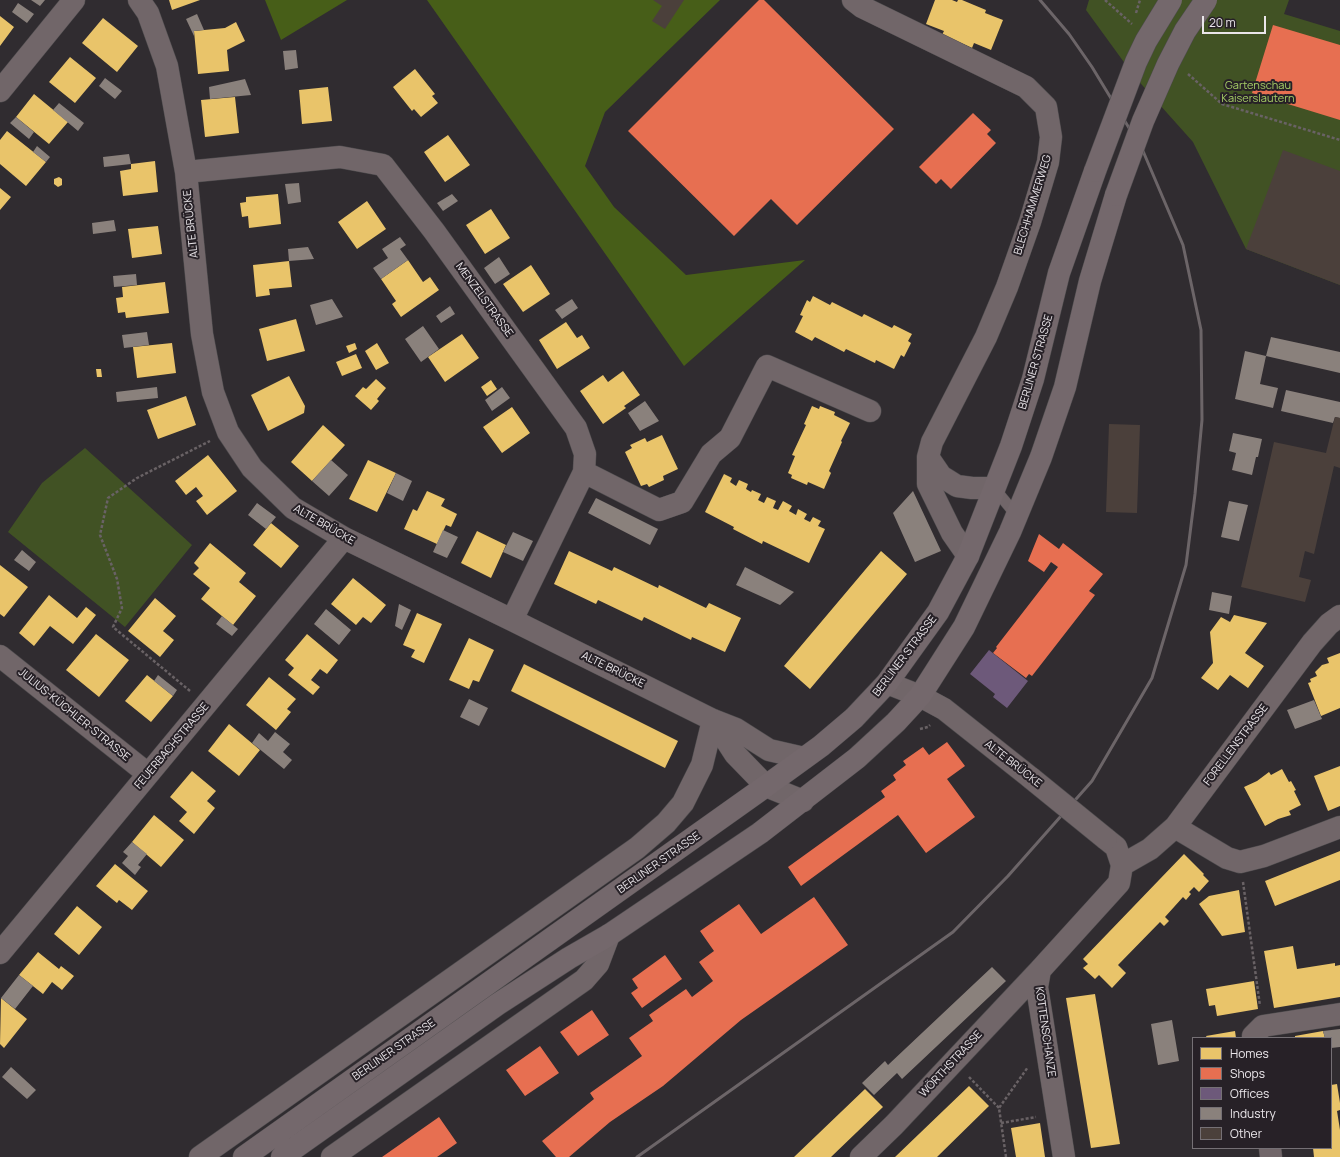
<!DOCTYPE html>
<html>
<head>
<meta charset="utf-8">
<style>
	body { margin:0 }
	#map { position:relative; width:1340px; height:1157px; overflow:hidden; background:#302c30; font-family:Manrope,sans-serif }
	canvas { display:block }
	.legend { position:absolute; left:1192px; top:1037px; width:140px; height:112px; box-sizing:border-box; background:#272127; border:1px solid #757075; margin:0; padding:5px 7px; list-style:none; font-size:12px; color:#eae6ea }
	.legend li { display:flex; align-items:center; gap:8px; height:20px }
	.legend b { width:20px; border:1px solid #757075 }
	.scale { position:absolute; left:1202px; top:16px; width:64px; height:18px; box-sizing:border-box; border:2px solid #eae6ea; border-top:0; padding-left:5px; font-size:12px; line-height:14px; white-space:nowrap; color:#eae6ea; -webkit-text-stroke:3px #272127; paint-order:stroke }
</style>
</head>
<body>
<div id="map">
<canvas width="1340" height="1157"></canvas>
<ul class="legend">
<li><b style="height:11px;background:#e9c46a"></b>Homes</li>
<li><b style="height:11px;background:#e76f51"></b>Shops</li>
<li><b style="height:11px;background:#6d597a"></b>Offices</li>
<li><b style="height:11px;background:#8a817c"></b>Industry</li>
<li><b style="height:11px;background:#4b403b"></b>Other</li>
</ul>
<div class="scale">20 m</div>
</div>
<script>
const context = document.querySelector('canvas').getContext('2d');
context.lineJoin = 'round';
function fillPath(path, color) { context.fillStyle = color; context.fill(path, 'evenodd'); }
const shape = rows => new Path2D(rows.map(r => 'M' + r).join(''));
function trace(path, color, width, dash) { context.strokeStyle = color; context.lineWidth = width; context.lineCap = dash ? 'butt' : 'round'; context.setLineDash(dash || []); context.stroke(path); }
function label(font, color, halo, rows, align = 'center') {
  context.font = font + ' Manrope,sans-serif'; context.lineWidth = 4; context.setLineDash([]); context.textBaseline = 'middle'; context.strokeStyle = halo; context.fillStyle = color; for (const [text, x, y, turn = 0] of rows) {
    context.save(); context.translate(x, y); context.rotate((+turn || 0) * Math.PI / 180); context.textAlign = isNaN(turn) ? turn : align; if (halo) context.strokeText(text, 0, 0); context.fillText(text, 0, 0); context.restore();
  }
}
fillPath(shape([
	[1089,0,1289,0,1284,14,1340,31,1340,285,1246,249,1193,142,1134,76,1086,10],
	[85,448,192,545,125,627,8,532,42,483]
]), '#415224');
fillPath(shape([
	[265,0,347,0,281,40],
	[427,0,720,0,605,112,585,166,614,207,686,275,805,260,684,366]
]), '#475e18');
fillPath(shape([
	[169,0,200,0,172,10],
	[935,0,952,0,957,2,958,0,962,0,986,10,985,13,1003,20,991,50,974,43,972,48,942,35,944,31,926,24],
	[0,16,14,27,0,46],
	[103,18,138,46,117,72,82,43],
	[236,22,245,41,227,50,229,71,198,74,194,31,225,28],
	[70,57,96,78,75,103,49,82],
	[415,69,435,94,432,96,438,103,421,117,414,109,412,111,393,87],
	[328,87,332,121,302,124,299,90],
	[34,94,68,122,49,144,16,117],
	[235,97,239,133,205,137,201,100],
	[7,131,46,162,26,186,0,164,0,140],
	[448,135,470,165,445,182,424,152],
	[155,161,158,192,123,196,120,171,131,169,131,164],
	[59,177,62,179,62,185,58,187,54,184,54,179],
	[0,188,11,197,0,210],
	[278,194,281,224,249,228,248,216,242,217,240,203,246,202,246,197],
	[367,201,386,229,357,249,338,222],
	[491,209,510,238,485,254,466,225],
	[158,226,162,254,132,258,128,229],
	[408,260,423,282,430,277,439,290,401,317,392,304,396,301,381,279],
	[289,261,292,287,269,289,270,295,256,297,253,265],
	[531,265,550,294,523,312,503,284],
	[165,282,169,313,126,318,125,312,118,313,116,298,123,297,122,287],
	[813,296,830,305,832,302,862,317,864,314,892,328,894,325,912,334,908,341,911,343,904,357,901,355,894,369,876,360,875,363,846,349,844,352,815,337,812,341,795,332,803,316,800,315,807,300,810,302],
	[296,319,305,351,267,361,259,329],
	[566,322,577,338,582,335,590,348,557,369,539,340],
	[462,334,479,358,445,382,428,357],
	[172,343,176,373,137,378,133,347],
	[355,343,357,349,349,353,346,346],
	[377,343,389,363,376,370,365,351],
	[356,354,362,368,342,376,336,362],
	[96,369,101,369,102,377,97,377],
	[623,371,640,395,624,406,626,408,603,424,580,391,603,375,608,382],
	[289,376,305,406,304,413,268,431,251,395],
	[376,379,386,388,377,399,379,401,371,410,355,396,363,387,366,389],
	[491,380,497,389,487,396,481,387],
	[186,396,196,425,158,439,147,410],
	[812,406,819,409,820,406,835,412,834,415,850,423,841,441,842,442,829,471,831,473,824,489,808,482,807,485,791,478,792,475,788,473,795,456,792,455,806,425,804,424],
	[512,407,530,433,502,453,483,427],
	[323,425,345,445,312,481,291,462],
	[662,435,678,469,663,476,664,480,649,487,647,484,641,486,625,452,632,448,630,445,645,438,647,442],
	[208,455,237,491,207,515,196,501,203,496,196,487,186,495,175,481],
	[368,460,396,473,377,512,349,499],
	[724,474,732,478,730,482,736,486,739,480,748,484,746,489,751,492,752,490,761,494,758,500,764,503,767,497,776,501,773,508,778,510,783,501,792,506,789,511,796,515,798,509,807,514,804,519,810,522,813,517,821,521,818,526,825,529,809,563,763,541,762,544,733,529,734,527,705,512],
	[427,491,445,499,441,506,457,514,451,527,446,525,437,544,404,529,413,509,417,511],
	[271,523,299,546,281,568,253,545],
	[477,531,506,545,491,578,461,563],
	[210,543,246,573,239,582,256,596,233,625,201,599,210,588,193,574,199,568,194,563],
	[569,551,612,571,614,567,658,588,659,585,706,608,709,603,741,618,725,652,692,637,691,640,644,617,642,621,598,600,596,604,554,584],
	[881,551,907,574,810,689,784,666],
	[0,565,28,587,4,617,0,614],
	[353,578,386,605,371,623,363,617,356,625,331,604],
	[49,595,77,618,86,607,96,615,73,644,50,626,34,646,19,633],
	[155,598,176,616,163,631,174,640,160,657,128,631],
	[417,613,442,624,424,663,411,657,415,650,403,645],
	[1234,615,1267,623,1245,653,1264,666,1248,688,1230,675,1218,690,1201,678,1213,663,1210,632,1221,617,1230,622],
	[96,634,129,660,99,697,66,670],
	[307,634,338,660,327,674,320,669,311,680,320,687,313,695,288,675,294,668,285,660],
	[469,638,494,650,479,682,473,680,469,689,449,680],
	[1340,653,1340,708,1321,716,1308,683,1311,682,1310,679,1317,676,1315,672,1322,665,1329,663,1327,658],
	[524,664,678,741,665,768,511,691],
	[147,675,173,696,151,722,125,701],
	[269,677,296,699,287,709,291,712,276,730,246,705],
	[229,724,260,750,239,776,208,751],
	[1340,766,1340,806,1328,811,1314,776],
	[1282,769,1289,782,1291,781,1296,790,1294,791,1301,805,1289,811,1291,815,1278,819,1265,826,1244,787,1257,781,1269,772,1271,775],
	[192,771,216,791,207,801,215,808,194,834,179,821,187,812,170,797],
	[154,815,184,840,161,867,132,842],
	[1340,851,1340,880,1275,906,1265,881],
	[1184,854,1204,874,1203,875,1209,881,1199,892,1194,887,1189,892,1191,894,1186,900,1183,897,1165,917,1169,921,1164,926,1160,922,1118,965,1126,973,1112,988,1099,975,1095,979,1083,968,1088,964,1083,959],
	[115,864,148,891,132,910,119,900,117,903,96,886],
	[1239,890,1245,932,1222,936,1199,904,1209,896],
	[77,906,102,927,79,955,54,934],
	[1293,946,1297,969,1335,963,1335,966,1340,965,1340,997,1274,1008,1264,951],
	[38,952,59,969,61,966,74,976,62,990,52,982,43,994,19,975],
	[1254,981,1258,1009,1217,1016,1215,1005,1209,1006,1206,989],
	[1095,994,1120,1144,1091,1148,1066,998],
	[1,998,27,1019,4,1048,0,1044],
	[1235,1031,1236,1038,1207,1038,1206,1036],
	[1323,1031,1325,1038,1295,1038,1295,1036],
	[1337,1084,1340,1103,1340,1110,1337,1111,1340,1130,1340,1157,1314,1157,1313,1148,1331,1148,1331,1085],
	[969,1086,989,1106,937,1157,895,1157],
	[865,1089,883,1107,831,1157,794,1157],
	[1040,1123,1045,1157,1016,1157,1011,1128]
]), '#e9c46a');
fillPath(shape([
	[759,0,764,0,894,129,797,225,771,199,734,236,628,131],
	[1273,25,1340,45,1340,120,1252,93],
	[973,113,991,130,987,134,996,143,951,189,941,179,936,184,919,167],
	[1039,534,1059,549,1063,543,1103,574,1089,591,1095,595,1032,676,1029,674,1026,678,993,653,997,648,996,647,1058,567,1051,562,1044,572,1028,561],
	[947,742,965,766,947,779,975,817,926,853,898,815,801,886,788,867,885,797,881,791,896,780,893,775,906,765,903,761,923,747,929,755],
	[814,897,848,945,741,1020,663,1086,610,1122,569,1157,556,1157,542,1141,594,1099,590,1093,642,1056,629,1038,653,1021,649,1015,686,989,692,997,713,981,699,962,714,951,700,931,739,904,761,934],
	[665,955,682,979,642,1008,631,993,638,988,632,979],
	[592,1010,609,1035,578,1056,560,1032],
	[540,1046,559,1073,525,1096,506,1070],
	[439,1117,457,1143,437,1157,382,1157]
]), '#e76f51');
fillPath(shape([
	[989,650,1028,681,1007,708,993,697,995,694,970,674]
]), '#6d597a');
fillPath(shape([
	[31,0,45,0,40,6],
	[18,3,34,14,27,23,12,12],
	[197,14,204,30,194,31,194,36,186,19],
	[296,50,298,68,285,70,283,51],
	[105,78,122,91,115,99,99,86],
	[245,79,251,95,210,99,209,87],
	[59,103,84,123,78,131,53,110],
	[16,117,34,132,29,139,10,123],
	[37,146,50,157,46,162,33,152],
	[129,154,131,164,104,167,103,157],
	[299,183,301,202,288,204,285,184],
	[452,194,458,201,443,211,437,203],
	[114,220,116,231,93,234,92,223],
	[400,237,406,245,400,249,408,260,381,279,373,268,388,258,382,249],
	[308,247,314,259,289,261,288,249],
	[499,257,510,274,495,284,484,268],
	[136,274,137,285,114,287,113,276],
	[332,299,343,317,316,325,310,305],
	[572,299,578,308,562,319,555,310],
	[450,306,455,314,441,323,436,316],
	[423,326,439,349,421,362,405,339],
	[147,332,149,345,124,348,122,335],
	[1271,337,1340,352,1340,373,1266,356],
	[1245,351,1266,356,1260,384,1278,388,1273,408,1235,399],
	[157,387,158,398,117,402,116,392],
	[502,387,510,398,492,411,485,400],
	[1286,390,1340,402,1340,418,1335,417,1333,423,1281,411],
	[645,401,659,421,640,431,628,413],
	[1233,433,1262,439,1258,457,1256,457,1252,475,1232,470,1236,453,1229,451],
	[331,460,348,475,329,496,312,481],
	[396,473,412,481,403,501,387,493],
	[913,491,941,551,915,562,893,513],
	[596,498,658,529,650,545,588,513],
	[1229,501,1248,505,1239,541,1221,537],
	[257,503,276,517,266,529,248,515],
	[443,530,458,537,447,558,433,552],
	[513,532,533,541,523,561,503,552],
	[22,550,36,562,29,571,14,560],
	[745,567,794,592,780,605,736,585],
	[1212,592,1232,596,1229,614,1209,610],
	[399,604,411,610,402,630,395,626],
	[326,609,351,630,339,645,314,624],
	[222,616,238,629,232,636,216,624],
	[158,675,177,690,173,696,154,681],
	[469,699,488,708,479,726,460,717],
	[1314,700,1322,719,1295,729,1287,710],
	[275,732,290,744,283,752,292,760,284,769,252,743,259,733,268,741],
	[132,842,147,854,138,865,141,867,135,875,122,863,128,856,123,852],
	[992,967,1006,981,902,1079,897,1073,874,1095,862,1083,885,1061,888,1065],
	[19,975,33,986,15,1009,1,998],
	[1172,1020,1179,1061,1158,1065,1151,1024],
	[1340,1029,1340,1047,1331,1048,1331,1038,1325,1038,1323,1031],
	[11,1067,36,1090,27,1099,2,1077]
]), '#8a817c');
fillPath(shape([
	[653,0,684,0,665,29,652,21,662,6],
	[1283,150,1340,171,1340,285,1246,249],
	[1335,417,1340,418,1340,468,1334,466,1314,554,1305,551,1299,577,1311,580,1305,602,1241,587,1274,442,1326,453],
	[1109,424,1140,425,1137,513,1106,512]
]), '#4b403b');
const lane = shape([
	[994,488,1017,516]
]);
const street = shape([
	[139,0,148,13,167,66,186,172,202,334,213,392,228,432,252,468,293,508,344,538,512,620,713,720,736,729,769,750,804,758],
	[853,0,862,7,1026,87,1046,107,1051,137,1048,162,1030,222,1007,287,986,337,932,442,928,457,928,484,952,533,968,556],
	[0,91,74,0],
	[186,172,340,157,383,165,434,231,576,428,585,454,584,472,512,620],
	[928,457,941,476,957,486,972,488,994,488],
	[584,472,659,510,682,502,711,454,730,438,767,366,870,411],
	[0,656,148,774],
	[887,683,920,696,944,709,1031,778],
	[713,720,735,754,766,786,803,801],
	[1175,827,1227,858,1240,862,1264,856,1340,827],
	[1106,839,1116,847,1122,865],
	[1122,865,1150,849,1175,827,1312,643,1329,624,1340,616],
	[0,953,344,538],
	[1253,1038,1253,1036,1263,1026,1340,1014],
	[1270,1148,1271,1157],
	[200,1157,637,848,666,823,683,803,702,765,713,720],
	[332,1157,584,980,598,964,609,935],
	[861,1157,894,1125,1040,970],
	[1064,1157,1037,987,1040,970,1119,883,1122,865]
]);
const secondary = shape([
	[244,1157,766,786,821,746,854,718,887,683,938,612,968,556,1011,446,1033,379,1059,273,1095,171],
	[282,1157,498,1004,569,958,609,935,760,833,857,758,896,722,920,696,964,627,1010,532,1041,457,1065,387,1090,281,1116,195]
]);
trace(lane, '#4d4b4d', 12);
trace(street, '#4d4b4d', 23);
trace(secondary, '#4d4b4d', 23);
trace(shape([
	[1105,0,1132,24],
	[1136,13,1140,0],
	[1188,74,1222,104,1340,140],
	[190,691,113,627,122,608,117,579,100,535,108,498,137,478,210,441],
	[920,729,928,727,930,725],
	[1243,882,1260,1006],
	[969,1077,999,1108],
	[1001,1123,1036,1117],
	[1006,1157,999,1108,1028,1067]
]), '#696265', 2.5, [3, 2]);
trace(lane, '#716669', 11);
trace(street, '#716669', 22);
trace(secondary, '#74686c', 22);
trace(shape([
	[637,1157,953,932,1008,876,1092,781,1152,678,1186,565,1195,494,1202,420,1201,330,1183,245,1143,151,1092,67,1069,34,1040,0]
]), '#6c6568', 3);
const streetBridge = shape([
	[1031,778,1106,839]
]);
const secondaryBridge = shape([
	[1095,171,1136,62,1146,41,1171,0],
	[1116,195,1143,121,1168,64,1185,31,1206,0]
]);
trace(streetBridge, '#4d4b4d', 23, []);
trace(secondaryBridge, '#4d4b4d', 23, []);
trace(streetBridge, '#716669', 22);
trace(secondaryBridge, '#74686c', 22);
label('11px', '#a6ce66', '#272127', [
	["Gartenschau",1258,86],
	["Kaiserslautern",1258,99]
]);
label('11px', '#eae6ea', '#272127', [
	["BLECHHAMMERWEG",1033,205,-73],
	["ALTE BRÜCKE",191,224,-96],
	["MENZELSTRASSE",484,300,54],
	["BERLINER STRASSE",1036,362,-74],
	["ALTE BRÜCKE",324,525,30],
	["BERLINER STRASSE",905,656,-53],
	["ALTE BRÜCKE",613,670,26],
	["JULIUS-KÜCHLER-STRASSE",74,715,39],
	["FORELLENSTRASSE",1236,745,-53],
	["FEUERBACHSTRASSE",172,746,-50],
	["ALTE BRÜCKE",1013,764,38],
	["BERLINER STRASSE",659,863,-35],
	["KOTTENSCHANZE",1045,1032,82],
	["BERLINER STRASSE",394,1050,-35],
	["WÖRTHSTRASSE",951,1064,-47]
]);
</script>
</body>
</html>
